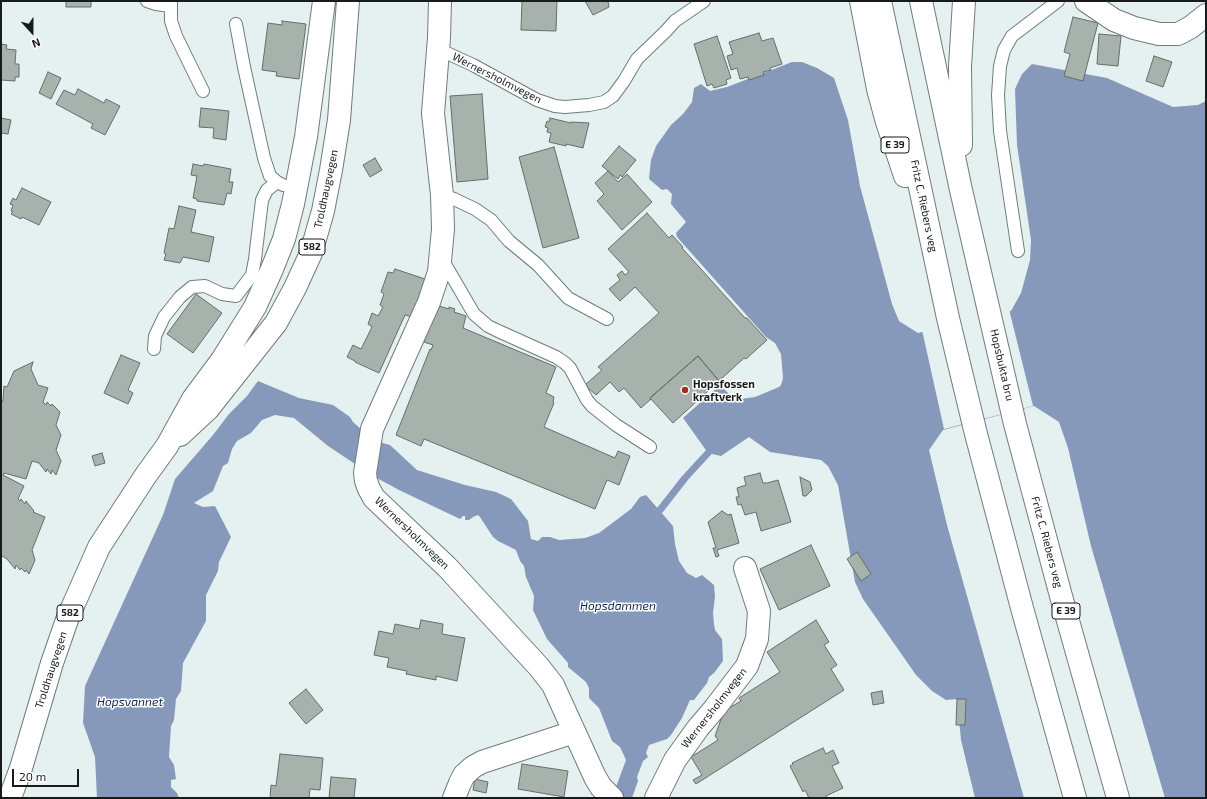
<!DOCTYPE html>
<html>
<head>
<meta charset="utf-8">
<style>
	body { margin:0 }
	#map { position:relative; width:1207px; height:799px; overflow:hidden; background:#e5f1f1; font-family:"Exo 2",sans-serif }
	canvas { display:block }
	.frame { position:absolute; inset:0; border:2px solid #171b1b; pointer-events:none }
	.north { position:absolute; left:12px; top:12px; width:40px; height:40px; -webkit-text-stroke:3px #fff; paint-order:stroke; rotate:159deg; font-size:11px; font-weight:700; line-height:16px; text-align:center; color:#171b1b }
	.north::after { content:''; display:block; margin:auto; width:14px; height:18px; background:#171b1b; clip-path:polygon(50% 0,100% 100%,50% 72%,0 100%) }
	.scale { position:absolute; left:12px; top:769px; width:67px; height:18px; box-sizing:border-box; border:2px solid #171b1b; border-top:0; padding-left:5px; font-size:12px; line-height:14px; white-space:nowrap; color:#171b1b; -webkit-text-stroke:3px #fff; paint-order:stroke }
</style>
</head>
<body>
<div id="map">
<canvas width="1207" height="799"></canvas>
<div class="frame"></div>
<div class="north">N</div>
<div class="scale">20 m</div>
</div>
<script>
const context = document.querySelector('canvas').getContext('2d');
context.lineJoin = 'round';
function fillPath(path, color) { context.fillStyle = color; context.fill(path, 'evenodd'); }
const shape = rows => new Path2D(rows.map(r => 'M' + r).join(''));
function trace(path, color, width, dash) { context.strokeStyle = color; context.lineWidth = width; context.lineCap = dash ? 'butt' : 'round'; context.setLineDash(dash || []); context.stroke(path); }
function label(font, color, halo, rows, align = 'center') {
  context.font = font + ' "Exo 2",sans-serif'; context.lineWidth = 3; context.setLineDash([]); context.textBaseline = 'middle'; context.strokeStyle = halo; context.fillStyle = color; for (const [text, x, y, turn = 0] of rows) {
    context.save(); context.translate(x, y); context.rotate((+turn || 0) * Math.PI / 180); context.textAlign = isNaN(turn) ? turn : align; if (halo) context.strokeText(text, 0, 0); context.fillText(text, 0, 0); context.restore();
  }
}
fillPath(shape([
	[792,62,802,62,817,68,834,78,848,120,860,186,892,304,899,321,918,333,1011,311,1021,293,1030,260,1031,240,1017,145,1015,89,1022,74,1032,64,1107,78,1173,107,1198,105,1206,101,1206,798,1165,798,1091,546,1068,448,1059,422,1034,406,943,430,929,450,947,525,1024,798,975,798,961,740,957,699,946,700,932,691,916,675,863,599,855,582,838,485,828,466,821,460,770,452,749,437,721,456,708,453,683,418,720,385,731,396,740,399,755,397,779,387,781,385,783,378,781,354,775,343,766,337,677,237,676,233,686,222,671,204,672,194,667,189,662,190,649,179,651,160,656,146,671,125,683,114,692,102,694,88,701,84,710,91,727,87],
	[258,381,299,398,333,405,350,417,353,422,362,430,379,442,390,445,417,470,465,485,496,492,511,499,528,521,531,539,538,541,542,537,550,537,559,540,585,538,599,533,631,509,640,497,646,495,673,526,675,544,679,561,687,573,696,578,702,575,714,585,715,597,713,613,714,624,715,630,722,639,723,661,714,673,709,677,707,683,694,700,690,700,682,718,671,735,667,739,649,745,646,753,648,757,643,761,637,777,638,781,632,798,610,798,616,787,626,760,620,747,612,741,599,708,589,698,589,688,586,682,568,667,568,663,547,639,533,610,534,596,526,577,524,566,520,561,516,550,498,541,493,537,480,517,478,515,473,517,469,520,465,520,465,516,463,516,460,519,399,490,373,476,328,446,294,418,275,415,262,420,251,433,237,441,232,449,228,463,223,466,213,491,194,503,203,507,215,506,231,537,219,562,218,571,206,595,206,621,183,663,181,691,176,699,174,720,171,726,169,757,174,765,176,779,171,780,171,787,177,793,179,798,97,798,95,757,83,723,85,686,163,515,175,479,213,435,229,414,247,396]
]), '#8799ba');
fillPath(shape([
	[1009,309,1033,406,944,429,922,330]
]), '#e5f1f1');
trace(shape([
	[660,510,685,478,708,453]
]), '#8799ba', 7);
const building = shape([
	[66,1,91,1,91,7,66,7,66,1],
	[522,1,557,1,556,31,521,30,522,1],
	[585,1,608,1,609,7,593,15,585,1],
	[1073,17,1098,23,1083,81,1064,76,1070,54,1064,52,1073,17],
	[282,21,306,24,299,79,276,76,277,72,262,70,268,23,282,25,282,21],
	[759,33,762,41,773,38,782,64,770,68,771,70,763,72,764,75,749,80,748,77,740,79,737,68,731,70,727,56,733,54,729,42,759,33],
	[1099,34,1121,36,1118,66,1097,64,1099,34],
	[717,36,731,78,726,80,727,84,714,88,712,84,707,86,694,44,717,36],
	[1,44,7,45,6,49,16,50,15,64,19,64,19,77,15,77,15,81,1,80,1,44],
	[1154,56,1172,62,1163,87,1146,81,1154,56],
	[48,72,61,78,51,99,39,93,48,72],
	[78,89,104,103,106,99,120,106,105,135,91,128,93,124,56,104,64,90,75,95,78,89],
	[482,94,488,179,457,182,450,96,482,94],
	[201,108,229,111,226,140,213,138,214,128,199,127,201,108],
	[1,118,11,120,8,134,1,133,1,118],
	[550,118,571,123,571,122,589,123,583,148,566,144,566,146,549,142,551,133,547,132,548,128,545,127,547,121,549,122,550,118],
	[619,146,636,160,622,177,620,175,618,179,602,166,619,146],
	[554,147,579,238,543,248,519,157,554,147],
	[375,158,382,170,370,177,363,165,375,158],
	[193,164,203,166,204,164,231,169,229,182,233,182,231,194,227,193,224,205,197,201,197,199,193,198,197,176,191,175,193,164],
	[608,171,618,182,627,174,652,202,622,230,597,201,604,194,595,183,608,171],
	[22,188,51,202,39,225,22,217,21,219,11,214,13,212,11,211,13,205,10,204,13,198,16,200,22,188],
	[179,206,196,210,191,232,214,237,209,262,183,257,180,263,164,260,166,254,164,253,169,228,174,229,179,206],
	[647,213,669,238,672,235,683,247,682,248,745,318,747,318,767,340,746,359,744,358,719,381,698,356,650,398,651,399,641,408,624,388,619,392,610,382,596,395,585,385,602,370,598,367,659,313,635,287,620,301,609,289,620,280,617,275,622,271,625,275,629,272,608,249,647,213],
	[395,269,425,279,412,317,405,315,379,373,355,362,355,361,347,357,353,345,361,349,372,327,368,324,372,313,378,316,383,307,380,305,384,294,381,292,388,272,393,273,395,269],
	[196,294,222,313,193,353,167,334,196,294],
	[436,305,449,309,449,307,455,309,454,312,466,316,463,328,556,367,546,393,554,397,553,402,554,403,544,427,615,458,618,451,630,456,619,485,607,480,595,509,424,439,421,446,396,435,430,349,431,350,433,345,424,342,436,305],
	[121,355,140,363,128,390,133,393,128,404,104,393,121,355],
	[698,356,719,381,673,423,650,398,698,356],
	[33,362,31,369,38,385,48,388,43,402,46,405,47,402,51,406,52,404,60,412,56,425,61,435,56,450,61,461,56,475,52,470,51,474,47,469,46,472,39,463,32,461,26,479,4,473,3,475,24,486,18,499,20,501,21,499,25,504,26,501,34,511,33,512,45,517,32,550,35,560,29,574,26,570,25,572,21,568,20,570,16,565,15,569,7,559,2,556,1,558,1,404,3,400,4,386,7,387,14,371,33,362],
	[102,453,105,463,95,466,92,456,102,453],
	[760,473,763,483,767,483,778,480,791,522,761,531,756,512,745,515,741,504,738,505,736,497,739,497,737,488,746,485,744,477,760,473],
	[800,477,810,482,812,490,806,496,803,496,800,477],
	[722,511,728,515,731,514,739,543,717,550,719,556,716,557,713,548,716,548,708,522,722,511],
	[811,545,830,586,779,610,760,569,811,545],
	[857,552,871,574,861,581,847,559,857,552],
	[421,620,443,624,442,634,465,638,457,681,436,676,436,680,406,674,407,671,387,667,389,658,374,655,379,631,393,634,395,624,419,629,421,620],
	[816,620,829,642,824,645,837,665,831,669,844,690,696,784,693,780,702,775,691,757,718,740,715,736,724,711,741,701,739,698,780,672,767,652,816,620],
	[306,689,323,710,306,724,289,703,306,689],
	[882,691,884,703,873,705,871,693,882,691],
	[957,699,966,699,965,725,956,725,957,699],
	[823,748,826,754,833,750,839,763,832,766,843,788,826,796,827,798,809,798,805,790,803,792,790,766,793,764,792,763,823,748],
	[280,754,323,758,320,790,310,789,309,798,270,798,271,785,276,786,280,754],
	[522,764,568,771,564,797,518,789,522,764],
	[331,777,356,779,354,798,329,798,331,777],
	[475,779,488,782,486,793,473,790,475,779]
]);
fillPath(building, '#a8b2ad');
trace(building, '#646d69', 1);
const lane = shape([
	[147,1,156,4,170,6],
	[171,1,171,21,176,36,203,91],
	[236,24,244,67,264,158,270,176,277,182,283,185],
	[438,49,473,65,537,100,555,106,565,107,589,105,604,102,613,96,624,81,637,59,666,31,675,21,704,1],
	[442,195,454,199,475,209,491,220,509,241,538,265,568,298,607,319],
	[1018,251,1000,131,998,95,1000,66,1004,50,1012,36,1058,1],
	[442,259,474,314,488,326,496,330,556,357,565,363,570,368,587,400,592,406,616,425,650,447],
	[154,349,155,336,164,317,180,297,192,287,205,286,222,294,236,296,252,275,255,259,262,200,267,190,277,182]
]);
const street = shape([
	[440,1,439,38,433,113,442,195,443,229,439,272,429,302,372,429,365,473,366,481,369,489,374,498,447,567,539,667,553,685,595,777,601,787,612,798],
	[1086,1,1114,20,1134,28,1159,34,1178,34,1191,27,1206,15],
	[454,798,460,783,464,775,473,767,482,762,574,732],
	[656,798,675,760,698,728,715,708,747,666,757,639,759,611,745,568]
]);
const primary = shape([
	[180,435,208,409,276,323,295,288,311,253,323,211,331,170,339,120,348,1],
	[10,798,21,768,52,663,68,617,99,547,146,475,167,446,193,399,222,360,255,307,272,269,284,239,293,204,306,137,324,1]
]);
const highway = shape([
	[861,1,878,89,887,122,905,176],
	[880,1,948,318,976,434,1022,608,1075,798],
	[921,1,961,190,1015,424,1061,596,1118,798],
	[961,145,960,67,964,1]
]);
trace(lane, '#717b7b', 14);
trace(street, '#717b7b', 24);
trace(primary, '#717b7b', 24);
trace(highway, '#717b7b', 24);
trace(lane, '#fff', 12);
trace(street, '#fff', 22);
trace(primary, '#fff', 22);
trace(highway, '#fff', 22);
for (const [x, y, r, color] of [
	[685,390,4,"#9b3412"]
]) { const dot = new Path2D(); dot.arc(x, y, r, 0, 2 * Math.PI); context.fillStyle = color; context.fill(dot); trace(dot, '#fff', 1.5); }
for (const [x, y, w] of [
	[895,145,28],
	[312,247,26],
	[1066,611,28],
	[70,613,26]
]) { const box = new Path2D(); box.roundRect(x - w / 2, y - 8, w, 16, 3); context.fillStyle = '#fff'; context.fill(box); trace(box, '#171b1b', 1); }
label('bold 10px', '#171b1b', null, [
	["E 39",895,145],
	["582",312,247],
	["E 39",1066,611],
	["582",70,613]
]);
label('11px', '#171b1b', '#fff', [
	["Wernersholmvegen",497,78,27],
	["Troldhaugvegen",326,189,-78],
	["Fritz C. Riebers veg",924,206,78],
	["Hopsbukta bru",1002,365,77],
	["Wernersholmvegen",412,533,44],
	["Fritz C. Riebers veg",1047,542,75],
	["Troldhaugvegen",51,670,-72],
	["Wernersholmvegen",714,708,-52]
]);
label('bold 11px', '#171b1b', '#fff', [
	["Hopsfossen",693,384],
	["kraftverk",693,397]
], 'left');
label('italic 12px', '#122651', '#fff', [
	["Hopsdammen",618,606],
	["Hopsvannet",130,702]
]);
</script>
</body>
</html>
